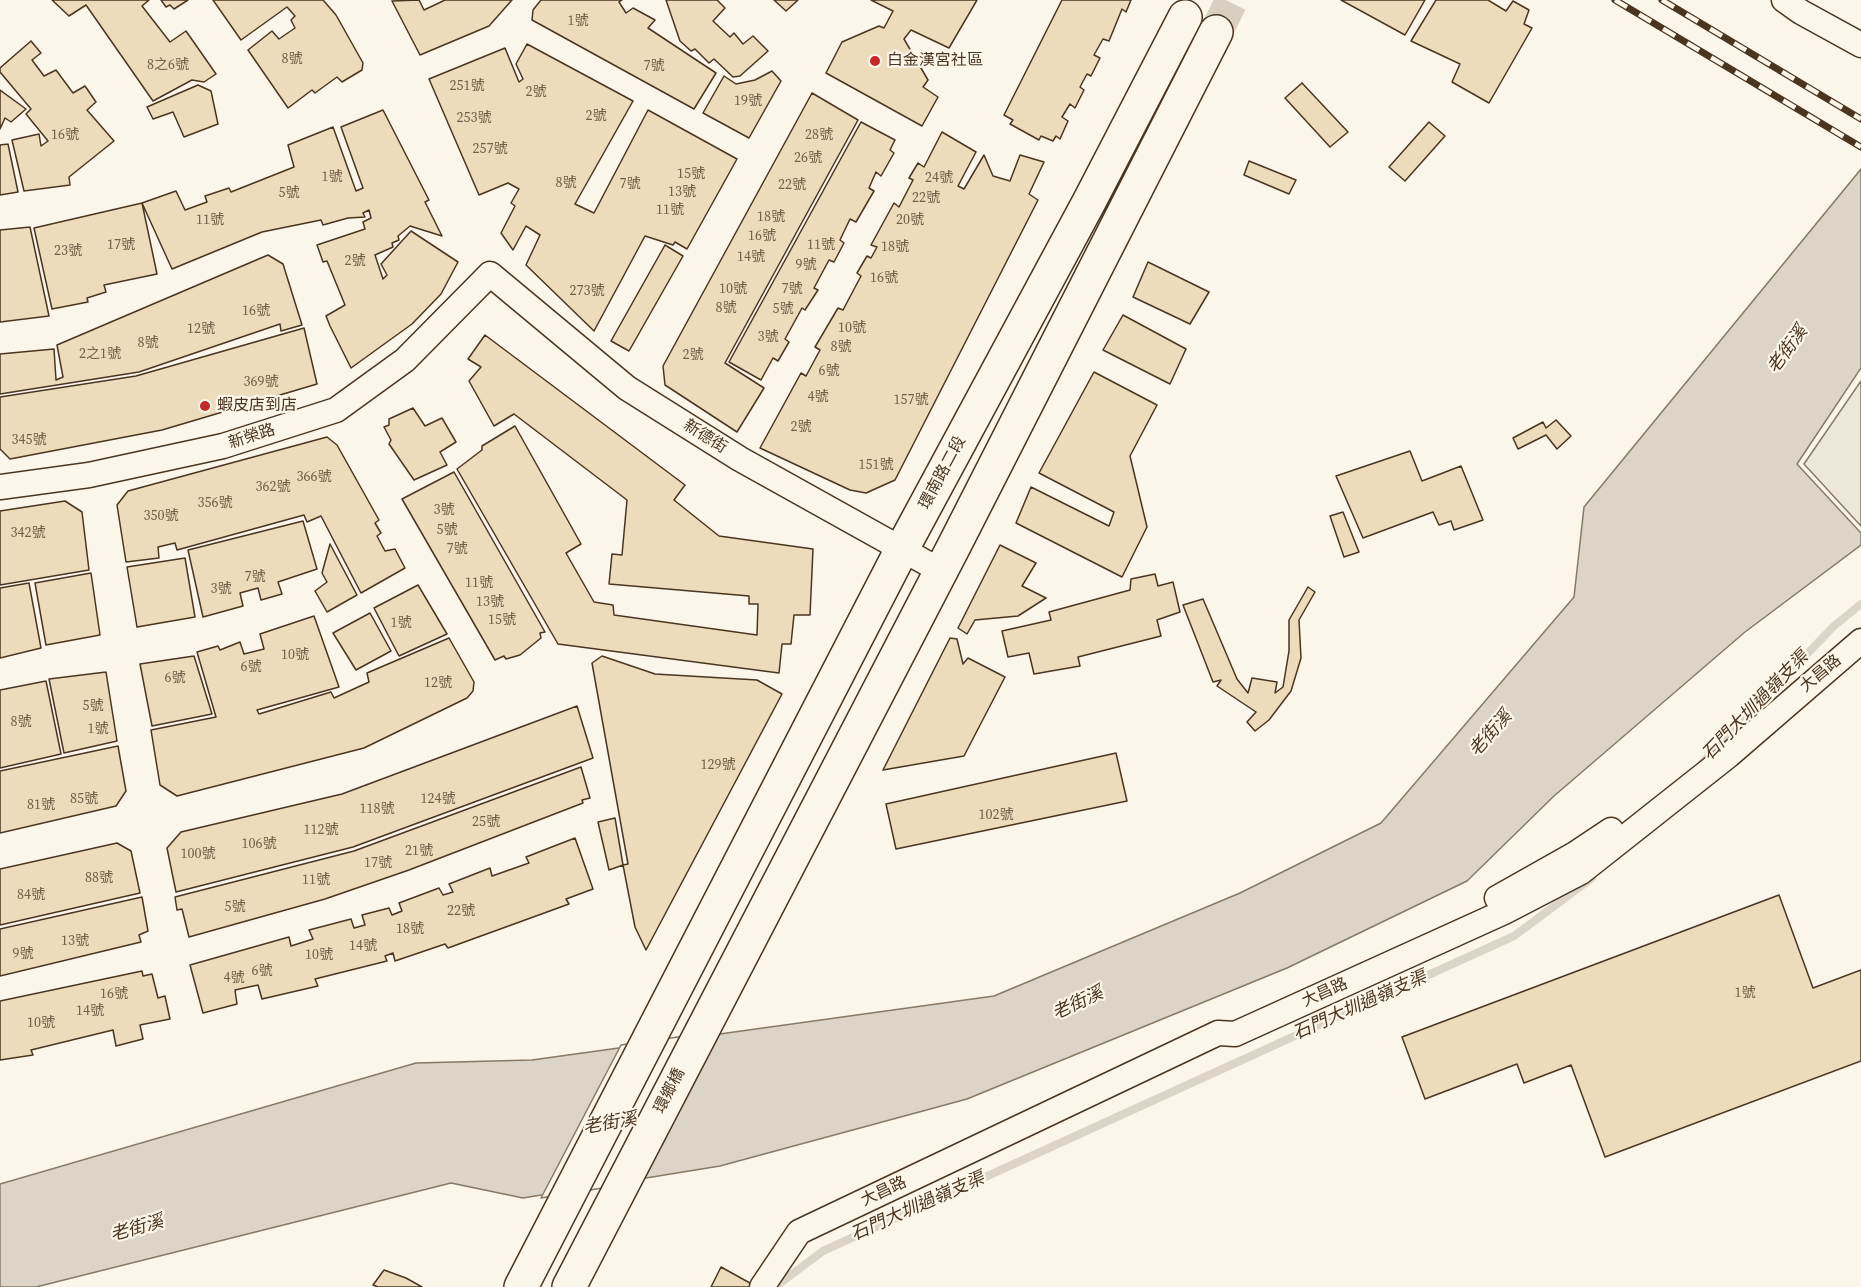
<!DOCTYPE html>
<html>
<head>
<meta charset="utf-8">
<style>
	body { margin:0 }
	canvas { display:block; background:#fbf6e9 }
</style>
</head>
<body>
<canvas width="1861" height="1287"></canvas>
<script>
const context = document.querySelector('canvas').getContext('2d');
context.lineJoin = 'round';
function fillPath(path, color) { context.fillStyle = color; context.fill(path, 'evenodd'); }
const shape = rows => new Path2D(rows.map(r => 'M' + r).join(''));
function trace(path, color, width, dash) { context.strokeStyle = color; context.lineWidth = width; context.lineCap = dash ? 'butt' : 'round'; context.setLineDash(dash || []); context.stroke(path); }
function label(font, color, halo, rows, align = 'center') {
  context.font = font + ' "Source Serif 4","Noto Sans TC",serif'; context.lineWidth = 4.5; context.setLineDash([]); context.textBaseline = 'middle'; context.strokeStyle = halo; context.fillStyle = color; for (const [text, x, y, turn = 0] of rows) {
    context.save(); context.translate(x, y); context.rotate((+turn || 0) * Math.PI / 180); context.textAlign = isNaN(turn) ? turn : align; if (halo) context.strokeText(text, 0, 0); context.fillText(text, 0, 0); context.restore();
  }
}
const parking = shape([
	[1861,381,1861,526,1804,464,1861,381]
]);
fillPath(parking, '#ede7d9');
trace(parking, '#887966', 1.5);
const water = shape([
	[1861,169,1861,368,1797,464,1861,533,1861,545,1745,632,1554,796,1467,881,1287,968,967,1099,720,1166,523,1198,451,1183,36,1287,0,1287,0,1184,416,1063,532,1060,994,996,1240,893,1381,823,1574,597,1584,507,1861,169]
]);
fillPath(water, '#dcd4c6');
trace(water, '#887966', 1.5);
const pier = shape([
	[721,1031,639,1182,541,1198,621,1045,721,1031]
]);
fillPath(pier, '#fbf6e9');
trace(pier, '#887966', 1.5);
trace(shape([
	[1702,763,1834,626,1861,604],
	[775,1287,823,1251,1514,936,1592,878]
]), '#dcd4c6', 8);
const building = shape([
	[52,0,149,0,142,6,170,42,186,31,216,74,204,82,192,80,153,101,86,5,69,16,52,0],
	[161,0,188,0,174,9,170,5,166,7,161,0],
	[213,0,323,0,336,15,363,63,362,70,342,82,337,77,315,93,312,90,288,108,248,50,272,31,279,39,295,28,291,20,295,16,287,7,241,40,213,0],
	[419,0,424,10,445,0,512,0,489,26,420,55,392,1,419,0],
	[541,0,622,0,619,2,626,13,633,8,655,20,648,28,716,73,694,109,532,20,533,10,541,0],
	[666,0,717,0,725,8,713,21,730,37,734,33,743,44,753,36,768,51,740,76,733,77,714,59,709,63,695,49,691,51,680,41,666,0],
	[774,0,798,0,786,11,774,0],
	[871,0,977,0,949,48,911,30,904,39,928,80,923,87,938,97,922,126,826,73,842,42,879,26,884,28,893,11,871,0],
	[1062,0,1131,0,1126,12,1122,9,1109,41,1103,39,1094,55,1100,58,1091,76,1087,74,1080,87,1084,90,1075,108,1070,104,1062,117,1068,121,1060,139,1056,136,1053,141,1041,136,1039,140,1010,124,1013,120,1004,115,1062,0],
	[1341,0,1425,0,1405,35,1341,0],
	[1436,0,1488,0,1506,11,1513,1,1529,10,1524,24,1532,28,1489,103,1452,82,1460,64,1411,41,1436,0],
	[31,41,41,53,32,60,44,76,56,70,73,93,85,86,96,102,87,110,114,141,69,177,70,185,24,191,12,140,39,134,41,146,48,141,26,114,31,109,0,72,0,68,31,41],
	[527,44,633,101,575,204,594,213,648,110,737,159,687,249,675,242,673,245,645,236,594,331,526,265,540,235,526,226,513,250,501,233,515,206,511,203,519,189,508,183,479,195,429,79,505,48,519,82,523,79,516,64,527,44],
	[772,71,781,81,749,138,703,113,724,76,736,84,755,80,772,71],
	[1302,83,1348,132,1330,147,1285,98,1302,83],
	[198,85,211,91,218,124,184,137,173,112,153,119,147,107,198,85],
	[0,90,26,109,11,122,5,118,0,129,0,90],
	[812,93,858,120,725,363,764,388,737,432,665,385,663,366,812,93],
	[383,110,429,200,425,202,442,236,410,226,398,236,399,240,392,243,393,247,375,255,383,279,387,275,381,264,411,231,458,262,441,294,412,324,351,368,330,326,326,316,345,305,327,261,323,262,317,245,365,229,363,222,371,218,369,210,363,213,365,217,348,218,323,225,321,220,262,232,172,269,142,203,176,191,185,210,207,202,205,196,229,188,231,192,294,167,288,145,333,127,356,191,363,188,341,127,383,110],
	[861,122,895,140,890,150,894,153,881,176,876,172,869,188,874,191,856,222,850,219,840,240,844,243,834,262,829,260,814,288,818,290,805,310,802,308,785,339,789,342,778,361,773,358,761,380,729,362,861,122],
	[1429,122,1445,136,1405,181,1389,167,1429,122],
	[942,132,976,152,958,186,964,189,984,155,993,176,1010,181,1020,155,1044,162,1029,194,1038,200,895,480,866,493,850,490,760,448,801,373,806,376,820,350,815,347,838,308,843,310,861,276,857,273,867,256,871,258,877,247,871,245,894,203,899,207,913,180,909,178,918,163,924,167,942,132],
	[8,144,18,192,0,195,0,145,8,144],
	[1249,161,1296,180,1289,194,1244,175,1249,161],
	[142,203,157,274,104,285,106,292,87,298,88,302,52,309,34,228,142,203],
	[30,227,49,316,0,322,0,230,30,227],
	[665,245,683,256,629,351,611,341,665,245],
	[268,255,283,264,302,325,281,331,280,324,139,372,0,394,0,354,54,349,56,380,63,377,57,345,268,255],
	[1148,262,1209,292,1190,324,1133,297,1148,262],
	[1123,315,1186,349,1170,384,1103,350,1123,315],
	[304,328,317,384,162,430,10,459,0,449,0,397,136,376,304,328],
	[485,335,685,485,674,500,719,536,813,549,810,615,794,615,791,644,782,644,779,673,558,644,457,469,482,450,482,446,515,426,581,544,566,553,594,602,613,605,614,615,757,635,758,604,749,604,749,596,609,584,612,554,622,555,627,500,514,414,494,426,469,381,481,367,468,359,485,335],
	[1094,372,1157,405,1130,456,1147,527,1122,577,1016,523,1031,487,1109,526,1114,512,1039,473,1094,372],
	[413,408,425,426,442,418,456,442,440,452,447,465,414,480,389,444,391,440,384,427,389,425,389,419,413,408],
	[1556,420,1571,436,1557,449,1546,435,1518,449,1513,438,1543,422,1546,428,1556,420],
	[327,437,337,445,379,520,375,523,381,533,377,536,385,551,395,549,405,568,361,593,321,516,307,522,304,515,177,550,175,543,158,547,159,558,126,562,117,505,128,491,327,437],
	[1410,451,1422,481,1461,466,1483,520,1454,530,1451,521,1439,525,1433,512,1363,538,1336,476,1410,451],
	[454,472,545,632,540,633,541,638,520,655,506,659,504,656,495,660,402,499,454,472],
	[65,501,82,512,89,570,0,585,0,511,65,501],
	[1343,512,1359,552,1344,557,1330,516,1343,512],
	[303,521,317,569,278,582,282,594,261,600,258,588,240,593,243,606,203,617,188,550,303,521],
	[330,544,357,595,327,612,315,591,327,582,322,573,330,544],
	[1000,545,1036,563,1022,586,1046,598,1018,616,975,620,967,634,958,628,1000,545],
	[185,558,195,617,137,627,127,567,185,558],
	[91,573,100,635,46,645,35,583,91,573],
	[1155,574,1158,586,1173,582,1180,612,1157,620,1161,636,1078,657,1080,666,1034,674,1029,653,1008,657,1002,631,1051,620,1049,612,1130,590,1131,579,1155,574],
	[29,583,41,648,0,658,0,588,29,583],
	[418,585,447,634,399,656,374,608,418,585],
	[1308,587,1315,592,1299,620,1301,658,1291,691,1269,720,1255,731,1247,722,1256,712,1217,686,1221,680,1213,682,1183,605,1203,599,1237,679,1248,693,1252,678,1277,682,1275,693,1283,687,1289,651,1289,620,1308,587],
	[370,613,391,651,356,670,333,633,370,613],
	[314,616,339,687,257,710,259,714,331,692,334,698,369,682,367,673,449,638,474,682,473,691,467,698,364,748,177,796,160,785,151,730,216,717,197,652,218,646,220,650,240,642,244,654,264,649,260,634,314,616],
	[950,638,957,639,963,664,968,658,1005,677,964,756,883,770,950,638],
	[194,656,212,714,152,726,140,664,194,656],
	[602,656,655,674,757,680,782,694,646,950,635,927,623,865,628,864,592,663,602,656],
	[106,672,117,741,64,753,49,679,106,672],
	[46,681,61,754,0,768,0,690,46,681],
	[577,706,593,758,353,847,176,892,167,848,181,832,342,794,577,706],
	[118,746,126,791,116,806,0,833,0,771,118,746],
	[1116,753,1127,801,896,849,886,804,1116,753],
	[581,767,590,798,582,800,583,803,409,870,325,899,189,937,182,909,177,910,175,897,354,851,581,767],
	[615,818,623,865,609,870,598,822,615,818],
	[575,838,593,889,566,899,569,904,448,948,445,944,395,961,393,953,385,956,387,961,315,979,318,986,262,999,258,985,235,990,237,1004,203,1013,190,965,289,937,291,946,313,939,309,930,351,919,354,928,365,925,362,915,389,908,392,915,402,911,399,903,439,888,443,895,453,892,449,884,490,868,492,876,529,863,526,857,575,838],
	[117,843,131,851,140,893,0,925,0,869,117,843],
	[1779,895,1813,988,1861,970,1861,1061,1605,1157,1571,1065,1524,1083,1517,1064,1425,1099,1402,1037,1779,895],
	[142,897,148,931,139,935,141,942,0,976,0,929,142,897],
	[142,971,143,976,152,974,158,998,165,996,170,1019,140,1025,143,1039,116,1046,113,1030,31,1050,33,1055,0,1060,0,1001,142,971],
	[721,1267,757,1287,711,1287,721,1267],
	[384,1270,406,1278,422,1287,378,1287,373,1285,384,1270]
]);
fillPath(building, '#ecdcbc');
trace(building, '#4a3520', 1.5);
trace(shape([
	[1216,32,1232,0]
]), '#d8cfc1', 33, [33, 16]);
const minor = shape([
	[1784,0,1801,12,1861,45],
	[0,487,89,475,223,446,336,410,405,360,490,274,627,388,740,459,941,571],
	[1497,898,1575,854,1611,830],
	[762,1287,799,1232,1218,1033,1235,1034,1504,912,1581,872,1729,755,1861,641]
]);
const secondary = shape([
	[521,1287,902,549,1089,202,1185,17],
	[569,1287,954,546,1216,32]
]);
trace(minor, '#4a3520', 27);
trace(secondary, '#4a3520', 36);
trace(minor, '#fbf6e9', 24);
trace(secondary, '#fbf6e9', 33);
const rail = shape([
	[1615,0,1861,147],
	[1662,0,1861,119]
]);
trace(rail, '#4a3520', 7);
trace(rail, '#fbf6e9', 4.5, [14]);
for (const [x, y, r, color] of [
	[875,61,6,"#c62828"],
	[205,406,6,"#c62828"]
]) { const dot = new Path2D(); dot.arc(x, y, r, 0, 2 * Math.PI); context.fillStyle = color; context.fill(dot); trace(dot, '#fbf6e9', 2); }
label('14px', '#725f47', null, [
	["1號",578,21],
	["8號",292,59],
	["8之6號",168,65],
	["7號",654,66],
	["251號",467,86],
	["2號",536,92],
	["19號",748,101],
	["2號",596,116],
	["253號",474,118],
	["16號",65,135],
	["28號",819,135],
	["257號",490,149],
	["26號",808,158],
	["15號",691,174],
	["1號",332,177],
	["24號",939,178],
	["8號",566,183],
	["7號",630,184],
	["22號",792,185],
	["13號",682,192],
	["5號",289,193],
	["22號",926,198],
	["11號",670,210],
	["18號",771,217],
	["11號",210,220],
	["20號",910,220],
	["16號",762,236],
	["17號",121,245],
	["11號",821,245],
	["18號",895,247],
	["23號",68,251],
	["14號",751,257],
	["2號",355,261],
	["9號",806,265],
	["16號",884,278],
	["10號",733,289],
	["7號",792,289],
	["273號",587,291],
	["8號",726,308],
	["5號",783,309],
	["16號",256,311],
	["10號",852,328],
	["12號",201,329],
	["3號",768,337],
	["8號",148,343],
	["8號",841,347],
	["2之1號",100,354],
	["2號",693,355],
	["6號",829,371],
	["369號",261,382],
	["4號",818,397],
	["157號",911,400],
	["2號",801,427],
	["345號",29,440],
	["151號",876,465],
	["366號",314,477],
	["362號",273,487],
	["356號",215,503],
	["3號",444,510],
	["350號",161,516],
	["5號",447,530],
	["342號",28,533],
	["7號",457,549],
	["7號",255,577],
	["11號",479,583],
	["3號",221,589],
	["13號",490,602],
	["15號",502,620],
	["1號",401,623],
	["10號",295,655],
	["6號",251,667],
	["6號",175,678],
	["12號",438,683],
	["5號",93,706],
	["8號",21,722],
	["1號",98,729],
	["129號",718,765],
	["85號",84,799],
	["124號",438,799],
	["81號",41,805],
	["118號",377,809],
	["102號",996,815],
	["25號",486,822],
	["112號",321,830],
	["106號",259,844],
	["21號",419,851],
	["100號",198,854],
	["17號",378,863],
	["88號",99,878],
	["11號",316,880],
	["84號",31,895],
	["5號",235,907],
	["22號",461,911],
	["18號",410,929],
	["13號",75,941],
	["14號",363,946],
	["9號",23,954],
	["10號",319,955],
	["6號",262,971],
	["4號",234,978],
	["1號",1745,993],
	["16號",114,994],
	["14號",90,1011],
	["10號",41,1023]
]);
label('16px', '#4a3520', '#fbf6e9', [
	["白金漢宮社區",887,61],
	["蝦皮店到店",217,406]
], 'left');
label('16px', '#4a3520', '#fbf6e9', [
	["新榮路",252,437,-18],
	["新德街",705,437,32],
	["環南路二段",943,473,-62],
	["大昌路",1821,674,-40],
	["大昌路",1325,993,-24],
	["環鄉橋",670,1091,-63],
	["大昌路",884,1192,-25]
]);
label('italic 18px', '#4a3520', '#fbf6e9', [
	["老街溪",1788,350,-54],
	["石門大圳過嶺支渠",1756,706,-46],
	["老街溪",1491,734,-49],
	["老街溪",1078,1004,-25],
	["石門大圳過嶺支渠",1360,1006,-24],
	["老街溪",610,1124,-10],
	["石門大圳過嶺支渠",918,1207,-24],
	["老街溪",137,1229,-16]
]);
</script>
</body>
</html>
